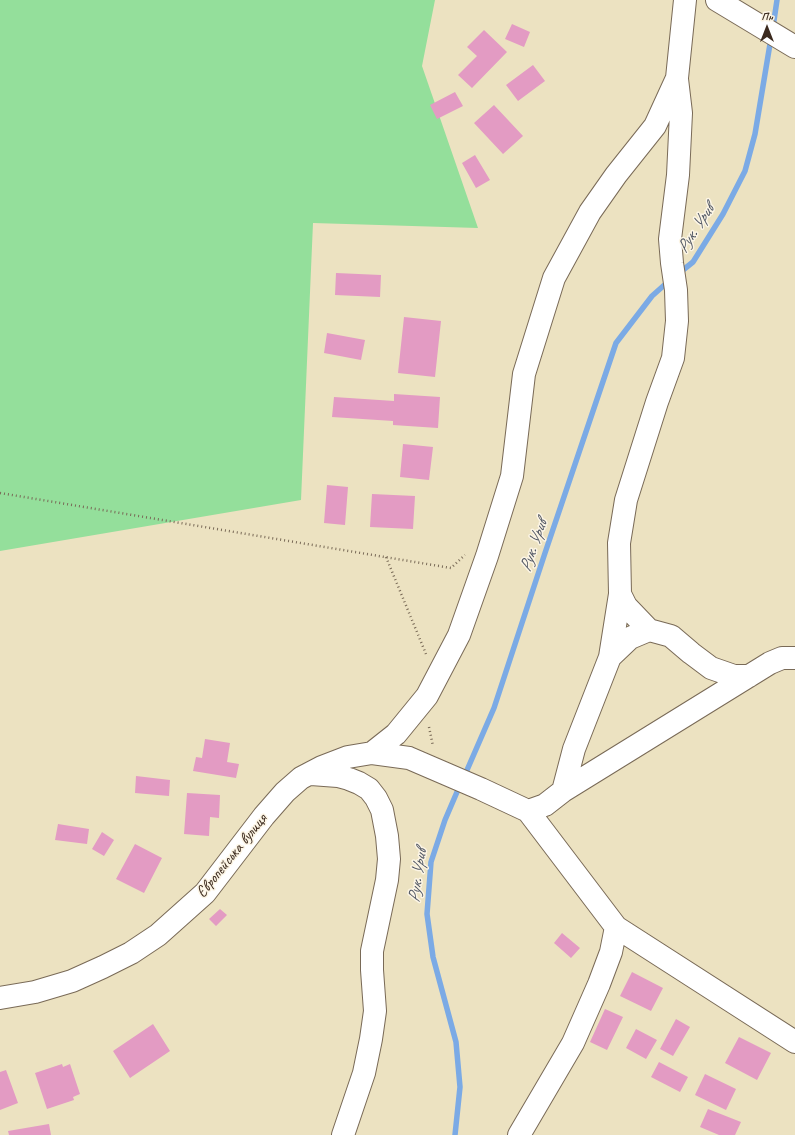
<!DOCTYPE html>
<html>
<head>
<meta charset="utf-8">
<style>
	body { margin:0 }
	#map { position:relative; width:795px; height:1135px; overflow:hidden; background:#ece2c1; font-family:Caveat,sans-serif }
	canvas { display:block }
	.north { position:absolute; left:747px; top:8px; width:40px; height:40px; -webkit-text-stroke:3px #fcf5e5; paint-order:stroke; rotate:0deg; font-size:11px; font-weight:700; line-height:16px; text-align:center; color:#3b2a1e }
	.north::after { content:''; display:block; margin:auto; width:14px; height:18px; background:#3b2a1e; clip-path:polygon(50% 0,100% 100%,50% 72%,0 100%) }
</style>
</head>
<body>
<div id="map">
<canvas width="795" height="1135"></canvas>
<div class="north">Пн</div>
</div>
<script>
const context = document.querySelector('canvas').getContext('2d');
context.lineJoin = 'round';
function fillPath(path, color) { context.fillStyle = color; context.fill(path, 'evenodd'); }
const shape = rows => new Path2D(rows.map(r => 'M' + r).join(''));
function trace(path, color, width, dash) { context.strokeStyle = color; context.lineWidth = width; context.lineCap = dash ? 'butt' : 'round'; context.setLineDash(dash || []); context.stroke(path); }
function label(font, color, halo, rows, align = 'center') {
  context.font = font + ' Caveat,sans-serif'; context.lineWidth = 3; context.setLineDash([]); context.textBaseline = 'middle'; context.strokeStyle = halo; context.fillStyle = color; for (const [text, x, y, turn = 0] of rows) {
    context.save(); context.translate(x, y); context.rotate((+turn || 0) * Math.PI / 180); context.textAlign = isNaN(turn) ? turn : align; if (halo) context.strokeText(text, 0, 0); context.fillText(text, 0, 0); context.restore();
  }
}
fillPath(shape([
	[0,0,435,0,422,66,478,228,313,223,301,500,0,551]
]), '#94df9b');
trace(shape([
	[773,27,777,0],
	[678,274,693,262,723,214,745,171,755,134,771,38],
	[464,777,494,708,545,553,616,343,652,296,670,280],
	[455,1135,460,1087,456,1042,433,957,427,914,431,862,445,820,460,785]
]), '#7baae5', 5.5);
fillPath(shape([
	[512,24,530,32,524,47,505,39],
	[484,30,507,52,472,88,458,75,477,56,467,47],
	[533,65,545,81,518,101,506,85],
	[455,92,463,106,437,119,430,105],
	[494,105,523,136,503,154,474,123],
	[475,155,490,180,476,188,462,163],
	[336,273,381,275,380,297,335,295],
	[404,317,441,321,435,377,398,373],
	[327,333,365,340,361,360,324,353],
	[394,394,440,397,438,428,393,425,393,421,332,417,334,397,394,401],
	[403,444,433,447,429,480,400,477],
	[327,485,348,487,345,525,324,523],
	[372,494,415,496,413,529,370,527],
	[205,739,230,743,227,762,239,764,236,778,193,771,196,757,202,758],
	[136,776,170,780,169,796,135,793],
	[187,793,220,795,219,818,210,817,209,836,184,834],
	[58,824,89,829,87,844,55,840],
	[102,832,114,840,104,856,92,849],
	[135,844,162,858,144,893,116,879],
	[220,909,227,915,216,926,209,919],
	[562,933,580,948,571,958,554,943],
	[632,972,663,988,651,1011,620,996],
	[605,1009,623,1017,607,1050,590,1042],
	[676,1019,690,1027,673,1056,660,1049],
	[153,1024,170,1051,130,1078,113,1051],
	[636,1029,657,1040,646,1059,626,1048],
	[739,1037,771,1053,757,1080,725,1063],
	[659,1062,688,1077,680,1092,651,1077],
	[62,1064,63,1067,70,1064,80,1094,73,1097,74,1100,47,1109,35,1073],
	[6,1070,18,1103,0,1110,0,1072],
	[705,1074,736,1089,726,1110,695,1095],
	[708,1109,741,1122,735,1135,719,1135,700,1127],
	[49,1124,51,1135,9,1135,8,1131]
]), '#e39bc3');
const minor = shape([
	[717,0,795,47],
	[620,594,626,606,649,630],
	[610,657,630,638,649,630,671,636,691,653,711,668,734,676,749,676],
	[372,753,396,734,427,696,459,635,487,556,512,476,524,374,554,278,590,212,616,175,655,126,677,78,685,0],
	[311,774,338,776,349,779,359,783,369,789,376,798,382,810,387,836,389,859,387,880,372,951,372,970,375,1011,371,1039,364,1073,343,1135],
	[563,791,770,663,782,658,795,658],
	[528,811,545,805,563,791,574,749,610,657,620,594,619,543,626,500,657,402,673,358,677,321,676,290,672,263,670,239,678,175,681,113,677,79],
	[0,998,35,992,72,981,103,967,131,953,158,935,205,893,264,816,285,792,301,778,322,767,348,757,372,753,409,758,481,789,528,811,616,927,795,1042],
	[519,1135,573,1043,599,984,611,952,616,927]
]);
trace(minor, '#796a57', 24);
trace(shape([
	[0,493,451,568,465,555],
	[386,557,426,654],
	[429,727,433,746]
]), '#796a57', 2.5, [1, 3]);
trace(minor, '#fff', 22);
label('16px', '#3b2a1e', '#fcf5e5', [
	["Європейська вулиця",232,856,-51]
]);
label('italic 17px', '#515764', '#fcf5e5', [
	["Рук. Урив",696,229,-57],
	["Рук. Урив",534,546,-71],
	["Рук. Урив",418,876,-82]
]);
</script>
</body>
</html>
